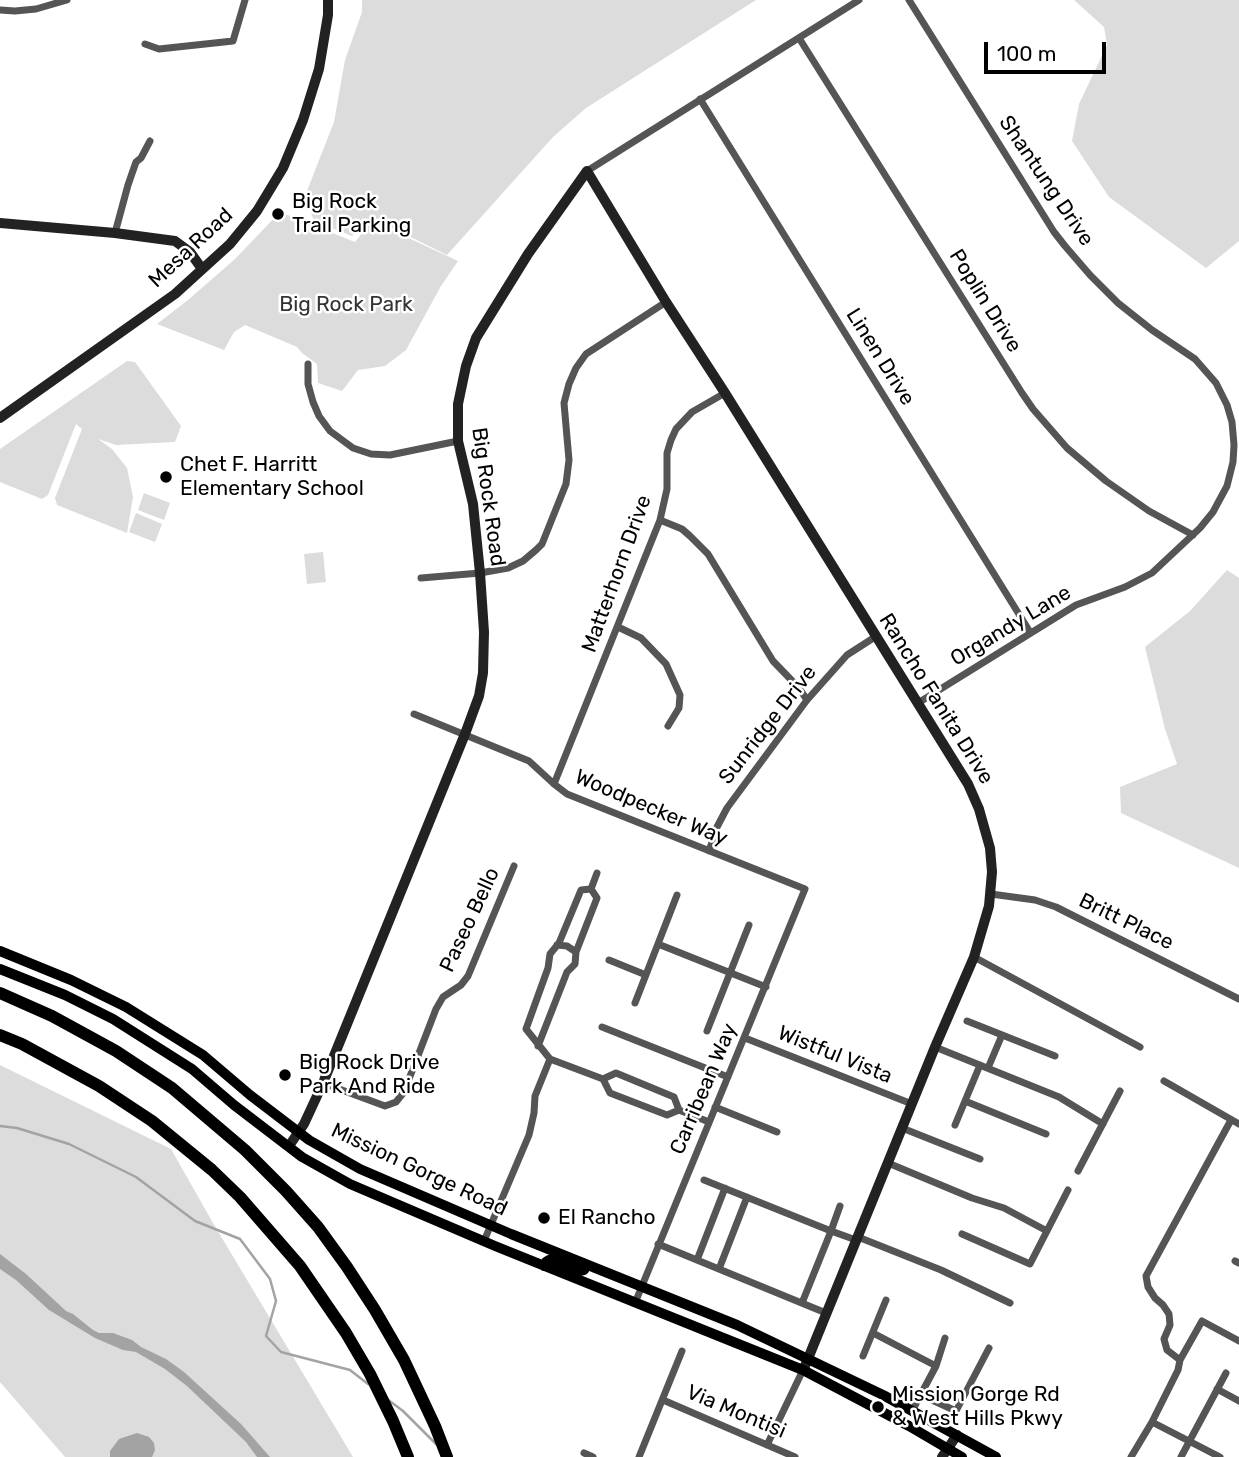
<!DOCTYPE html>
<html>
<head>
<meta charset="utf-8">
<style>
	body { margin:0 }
	#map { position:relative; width:1239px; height:1457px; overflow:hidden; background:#fff; font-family:Rubik,sans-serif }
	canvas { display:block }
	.scale { position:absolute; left:984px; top:42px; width:122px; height:32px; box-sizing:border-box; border:4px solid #000; border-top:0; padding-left:9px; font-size:21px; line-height:24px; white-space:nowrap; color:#000; -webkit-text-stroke:5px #fff; paint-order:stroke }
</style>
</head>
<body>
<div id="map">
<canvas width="1239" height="1457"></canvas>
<div class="scale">100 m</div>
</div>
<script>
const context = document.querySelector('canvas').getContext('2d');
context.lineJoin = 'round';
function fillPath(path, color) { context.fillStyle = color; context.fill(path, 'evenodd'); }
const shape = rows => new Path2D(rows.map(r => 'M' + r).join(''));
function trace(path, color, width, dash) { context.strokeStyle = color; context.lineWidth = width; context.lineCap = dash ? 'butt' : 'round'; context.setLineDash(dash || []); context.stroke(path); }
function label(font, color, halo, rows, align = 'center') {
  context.font = font + ' Rubik,sans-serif'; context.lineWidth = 5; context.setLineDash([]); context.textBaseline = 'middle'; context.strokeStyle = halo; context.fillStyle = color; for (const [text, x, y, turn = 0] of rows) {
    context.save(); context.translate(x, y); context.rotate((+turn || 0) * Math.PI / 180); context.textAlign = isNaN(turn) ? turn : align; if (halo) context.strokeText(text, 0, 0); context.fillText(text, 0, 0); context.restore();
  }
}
fillPath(shape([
	[362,0,756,0,586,108,553,137,447,255,372,218,352,236,314,221,305,196,334,122,345,60,362,12],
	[1074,0,1239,0,1239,241,1206,268,1109,197,1072,141,1079,104,1107,45,1104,27],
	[280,212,355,242,372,221,458,261,441,286,406,350,385,366,358,370,342,391,318,383,317,364,302,353,297,347,245,325,234,332,224,350,157,324,188,300,235,259],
	[127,361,135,362,181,426,175,442,116,445,98,439,112,449,127,468,133,497,127,533,57,505,55,498,82,429,76,424,48,495,42,499,0,482,0,449],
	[144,493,170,503,164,520,138,510],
	[136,513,162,524,155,542,129,532],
	[323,552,326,582,307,584,304,554],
	[1227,570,1239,578,1239,868,1121,813,1120,787,1177,764,1165,729,1145,647,1190,611],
	[0,1065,171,1149,213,1223,353,1457,65,1457,0,1382]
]), '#dcdcdc');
fillPath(shape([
	[0,1254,26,1274,66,1311,73,1314,93,1330,99,1333,113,1333,132,1340,141,1347,166,1359,184,1372,241,1424,270,1457,257,1457,246,1442,187,1386,165,1369,136,1352,123,1350,95,1338,49,1310,16,1280,0,1269],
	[137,1433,149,1437,154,1443,155,1450,152,1457,110,1457,110,1451,119,1439]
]), '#a3a3a3');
trace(shape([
	[0,1126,17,1128,69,1144,136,1177,195,1221,240,1239,270,1279,276,1301,266,1336,281,1352,350,1370,368,1384],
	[387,1399,403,1411,436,1444]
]), '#a3a3a3', 2.5);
trace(shape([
	[909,0,1054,232,1065,246,1090,275,1118,303,1152,330,1195,359,1216,383,1227,405,1232,422,1234,445,1233,462,1227,486,1213,512,1200,528,1152,573,1125,587,1076,605,918,703],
	[0,10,15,11,36,9,67,0],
	[799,38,1022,393,1033,409,1067,448,1106,481,1149,511,1193,535],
	[145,44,159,49,233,41,245,0],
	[700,99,1030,632],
	[587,171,859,0],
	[115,233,128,185,136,162,141,158,150,141],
	[308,364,308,384,313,402,319,416,330,431,353,448,371,454,390,455,458,441],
	[660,520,682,529,690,536,708,554,773,661,799,688,807,700],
	[421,578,480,573,508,568,523,561,536,550,542,544,566,484,569,460,564,403,569,384,576,368,586,354,666,302],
	[618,627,641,638,666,664,680,695,679,708,668,726],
	[414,714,529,761,554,784,567,794,805,889,635,1303],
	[554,784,660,520,667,489,667,453,671,440,676,429,692,412,725,393],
	[709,851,717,827,727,808,807,700,847,655,875,637],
	[591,889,581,890,559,943,550,954,548,968,526,1029,550,1059,603,1079,610,1093,667,1115,679,1110,709,1122],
	[591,889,597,873],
	[991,894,1035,900,1056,907,1239,999],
	[658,944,766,987],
	[557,945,567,946,576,952],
	[974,957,1140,1047],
	[609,960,646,975],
	[635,1003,677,895],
	[967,1021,1055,1056],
	[602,1027,728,1077],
	[707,1031,749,925],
	[745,1038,912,1104],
	[538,1046,567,972,575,964,576,952,597,898,591,889],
	[935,1047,1059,1097,1103,1124],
	[988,1068,1002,1035],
	[603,1079,616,1073,674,1097,679,1110],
	[1164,1081,1239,1124],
	[323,1083,385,1106,396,1102,404,1092,436,1009,443,997,461,985,468,976,514,866],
	[965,1101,1046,1134],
	[715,1107,777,1132],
	[955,1125,980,1065],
	[902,1128,980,1159],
	[888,1163,972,1198,1004,1208,1047,1231],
	[1078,1171,1120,1091],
	[704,1180,831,1231,840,1206],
	[962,1234,1030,1264,1068,1190],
	[858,1237,941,1270,1010,1303],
	[484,1241,529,1135,534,1113,535,1096,550,1059],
	[658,1244,826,1313],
	[697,1260,725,1188],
	[1235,1261,1239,1263],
	[719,1269,747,1197],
	[802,1303,831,1231,856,1240],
	[873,1333,936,1366],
	[863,1356,886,1300],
	[1180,1360,1167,1350,1164,1339,1170,1325,1169,1314,1163,1305,1155,1298,1148,1287,1146,1276,1231,1120],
	[1217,1389,1239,1401],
	[921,1395,956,1411,989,1348],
	[663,1400,795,1457],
	[912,1411,936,1366,945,1338],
	[1152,1422,1220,1457],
	[767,1445,803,1370],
	[584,1453,593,1457],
	[639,1457,682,1351],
	[1131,1457,1152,1422,1178,1370,1180,1360,1202,1321,1239,1341],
	[1181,1457,1226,1373]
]), '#555', 7);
trace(shape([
	[0,223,115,233,175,241,190,252,202,269],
	[0,418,175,294,230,244,257,211,283,168,303,120,319,69,328,15,328,0],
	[289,1146,304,1124,323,1083,465,734,479,696,483,673,484,632,480,573,473,504,458,441,458,404,466,366,476,338,528,254,587,171,666,302,725,393,968,784,979,809,990,848,992,872,989,906,974,957,935,1047,805,1366],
	[942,1457,957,1435]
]), '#222', 10);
trace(shape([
	[0,951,71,980,126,1007,203,1055,250,1095,309,1140,360,1169,511,1234,737,1325,883,1395,996,1457],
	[0,969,65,995,113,1019,192,1069,234,1105,302,1157,350,1184,495,1246,803,1370,909,1426,962,1457],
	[544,1266,546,1262,549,1260,579,1271,584,1270,587,1265]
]), '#000', 10);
trace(shape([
	[0,993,52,1016,116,1051,172,1088,245,1150,286,1191,318,1227,347,1267,375,1310,404,1360,435,1426,447,1457],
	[0,1035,22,1044,99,1086,152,1121,212,1170,240,1197,300,1266,346,1333,370,1374,393,1421,408,1457]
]), '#000', 12);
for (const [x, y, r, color] of [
	[278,214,7,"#000"],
	[166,477,7,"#000"],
	[285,1075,7,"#000"],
	[544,1218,7,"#000"],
	[878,1407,7,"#000"]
]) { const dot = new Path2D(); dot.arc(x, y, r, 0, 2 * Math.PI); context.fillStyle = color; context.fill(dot); trace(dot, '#fff', 2.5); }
label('21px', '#000', '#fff', [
	["Shantung Drive",1046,181,56],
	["Mesa Road",191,248,-43],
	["Poplin Drive",985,301,58],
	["Linen Drive",880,357,58],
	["Big Rock Road",488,497,82],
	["Matterhorn Drive",617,574,-70],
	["Organdy Lane",1011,626,-31],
	["Rancho Fanita Drive",936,699,58],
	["Sunridge Drive",768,725,-52],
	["Woodpecker Way",651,808,23],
	["Paseo Bello",470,920,-65],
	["Britt Place",1126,922,26],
	["Wistful Vista",835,1055,22],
	["Carribean Way",704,1089,-67],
	["Mission Gorge Road",419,1170,25],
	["Via Montisi",736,1412,23]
]);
label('21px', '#000', '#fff', [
	["Big Rock",292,202],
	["Trail Parking",292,226],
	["Chet F. Harritt",180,465],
	["Elementary School",180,489],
	["Big Rock Drive",299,1063],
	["Park And Ride",299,1087],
	["El Rancho",558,1218],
	["Mission Gorge Rd",892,1395],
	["& West Hills Pkwy",892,1419]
], 'left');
label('21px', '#333', '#fff', [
	["Big Rock Park",346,305]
]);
</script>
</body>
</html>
